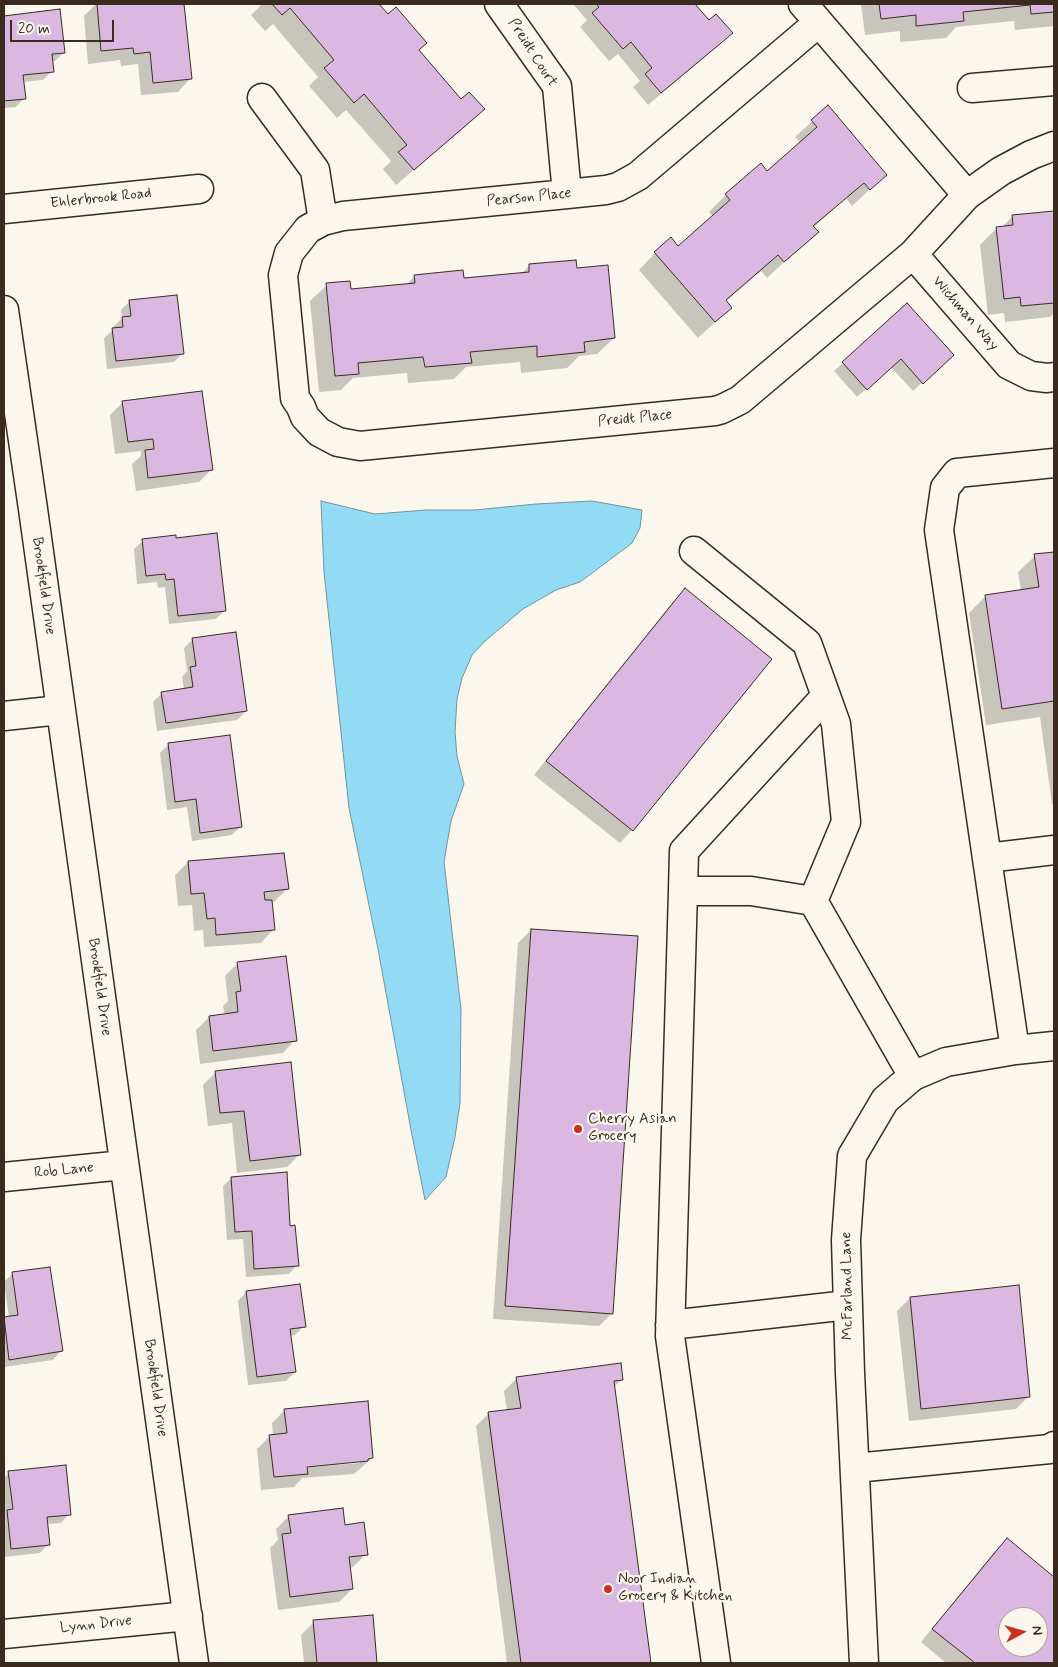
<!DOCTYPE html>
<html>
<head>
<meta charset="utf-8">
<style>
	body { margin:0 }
	#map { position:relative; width:1058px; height:1667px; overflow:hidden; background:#fbf7ec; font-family:Mynerve,sans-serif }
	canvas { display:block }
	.frame { position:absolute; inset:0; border:5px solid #3b2a1e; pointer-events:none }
	.north { position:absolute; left:998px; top:1607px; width:50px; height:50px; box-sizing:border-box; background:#fbf7ec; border:1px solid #aea59a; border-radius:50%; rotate:84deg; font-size:14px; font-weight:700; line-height:20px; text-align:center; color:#3b2a1e }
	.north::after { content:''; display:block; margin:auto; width:18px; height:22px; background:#c8321e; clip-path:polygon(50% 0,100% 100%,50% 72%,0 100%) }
	.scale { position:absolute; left:10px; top:20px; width:104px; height:22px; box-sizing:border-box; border:2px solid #3b2a1e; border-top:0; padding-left:6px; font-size:15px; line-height:18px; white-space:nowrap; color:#3b2a1e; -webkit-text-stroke:4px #fbf7ec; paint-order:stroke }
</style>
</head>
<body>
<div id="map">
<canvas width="1058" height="1667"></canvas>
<div class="frame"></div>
<div class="north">N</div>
<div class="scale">20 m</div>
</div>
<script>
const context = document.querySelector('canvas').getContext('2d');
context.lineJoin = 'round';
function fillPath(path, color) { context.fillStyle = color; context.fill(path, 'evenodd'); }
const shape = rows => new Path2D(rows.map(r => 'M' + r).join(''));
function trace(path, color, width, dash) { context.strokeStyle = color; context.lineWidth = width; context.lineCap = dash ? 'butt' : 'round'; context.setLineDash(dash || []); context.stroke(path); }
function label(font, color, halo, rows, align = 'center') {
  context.font = font + ' Mynerve,sans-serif'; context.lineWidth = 4.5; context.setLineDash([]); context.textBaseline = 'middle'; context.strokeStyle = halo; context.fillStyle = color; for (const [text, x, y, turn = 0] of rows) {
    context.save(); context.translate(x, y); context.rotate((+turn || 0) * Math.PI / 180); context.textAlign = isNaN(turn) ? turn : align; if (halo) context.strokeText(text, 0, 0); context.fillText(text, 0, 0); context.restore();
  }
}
const water = shape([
	[321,501,375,514,426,510,475,510,536,504,592,501,642,510,640,528,632,543,580,582,556,590,523,609,485,641,472,655,462,678,457,699,455,732,457,756,464,784,451,821,444,862,461,1009,460,1103,455,1137,446,1177,425,1200,411,1130,378,949,349,808,324,572,321,501]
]);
fillPath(water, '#93daf5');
trace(water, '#70949f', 1);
fillPath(shape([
	[96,4,183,4,190,79,178,92,141,95,138,64,121,66,120,60,88,64,84,16],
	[262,4,378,4,461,101,483,109,466,126,396,185,383,169,391,161,346,110,337,118,309,86,318,77,273,24,265,31,251,15],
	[573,4,694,4,709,21,731,33,718,46,648,105,633,87,640,81,618,54,609,61,580,27,587,20],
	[861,4,1054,4,1054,26,1015,30,1014,21,956,27,946,38,900,42,900,31,865,35],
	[59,11,64,52,55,61,51,61,52,71,43,80,22,82,24,98,16,107,4,108,4,17],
	[828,107,886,174,852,206,846,198,813,228,817,232,767,278,761,271,725,302,730,308,698,338,639,270,655,253,678,248,714,217,709,212,726,195,761,165,767,172,801,143,795,137],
	[1054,212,1054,313,1050,317,1005,322,1004,313,988,315,980,245,997,228,1001,228,1012,217],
	[529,266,576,269,614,338,597,354,579,356,567,368,521,373,520,362,466,367,454,379,408,383,407,373,353,378,341,390,319,392,310,301,327,285,349,290,406,285,415,276,463,280,521,274],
	[130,301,182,354,174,362,107,369,104,338,114,329,114,326,122,318,121,310],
	[952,355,913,391,891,367,857,397,834,371,843,363],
	[123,402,212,469,199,482,136,491,132,464,141,456,141,451,115,454,110,415],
	[143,541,225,610,216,619,169,624,165,587,158,588,157,582,137,584,134,549],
	[1054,553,1054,804,1052,804,1040,717,986,725,969,613,986,596,1021,591,1018,572,1035,556],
	[685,590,770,659,632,830,620,843,534,775,672,603],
	[193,639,246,711,237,720,157,731,153,702,162,693,184,690,182,677,187,671,184,648],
	[169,744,241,826,232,835,192,841,187,807,167,810,160,753],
	[188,862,288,888,275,901,271,902,273,930,261,943,204,947,203,930,194,931,192,905,178,906,175,875],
	[531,930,612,1313,599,1326,493,1319,518,943],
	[238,963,295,1040,283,1053,200,1064,196,1030,209,1017,225,1015,223,1006,228,1001,225,976],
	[216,1072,300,1154,287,1167,237,1173,232,1123,208,1126,203,1085],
	[232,1178,289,1227,297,1265,289,1274,246,1277,243,1239,227,1240,223,1186],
	[12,1274,61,1351,53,1360,4,1367,4,1318,9,1318,4,1282],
	[246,1292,304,1326,295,1335,290,1336,295,1372,286,1381,248,1385,238,1301],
	[910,1298,1029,1396,1016,1409,909,1421,897,1311],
	[517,1378,622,1379,613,1388,649,1663,507,1663,476,1426,489,1413,507,1411,504,1391],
	[285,1410,372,1458,354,1474,302,1478,294,1487,261,1490,257,1449,270,1436,273,1436,272,1423],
	[360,1461,360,1463,301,1468,301,1466],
	[9,1472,69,1514,61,1523,46,1524,48,1544,40,1553,4,1557,4,1478],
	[289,1516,366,1554,353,1567,349,1568,352,1589,339,1602,278,1610,270,1548,278,1540,276,1529],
	[1007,1539,1054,1578,1054,1663,946,1663,921,1642,994,1552],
	[1008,1617,1038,1617,1038,1647,1008,1647],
	[372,1616,376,1663,304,1663,301,1635,314,1622]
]), '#0003');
const building = shape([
	[97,4,184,4,192,79,153,83,150,52,134,54,133,48,101,51,97,4],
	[272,4,379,4,388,14,396,7,427,43,419,50,461,99,469,92,485,109,414,170,398,152,407,145,364,94,354,103,324,68,334,60,290,8,282,15,272,4],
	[596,4,695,4,709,20,716,14,733,33,661,93,645,74,652,68,631,42,623,49,592,13,599,7,596,4],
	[879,4,1054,4,1054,12,1031,14,1030,5,963,12,964,21,916,26,916,15,881,19,879,4],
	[60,9,65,53,52,54,54,72,23,75,26,99,4,101,4,16,60,9],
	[828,105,887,175,870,190,864,183,813,226,819,232,784,262,778,255,726,300,732,308,715,322,654,252,671,237,678,246,730,200,725,194,761,163,767,171,817,127,811,120,828,105],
	[1054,211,1054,303,1021,306,1020,297,1004,299,996,227,1013,225,1012,215,1054,211],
	[576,260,577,268,608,265,615,338,584,342,585,352,537,357,537,346,470,352,472,363,425,367,423,357,358,363,359,374,335,376,326,283,350,281,351,289,415,283,414,275,463,270,464,278,529,272,529,264,576,260],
	[177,295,184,354,116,361,112,328,123,327,122,317,131,316,129,300,177,295],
	[907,303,954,355,923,384,901,359,867,390,842,362,907,303],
	[202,391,213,470,148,478,145,450,154,449,153,439,128,442,122,401,202,391],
	[217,533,226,611,178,616,174,579,166,580,165,574,146,576,142,539,176,535,176,538,217,533],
	[1054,552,1054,701,1002,709,985,595,1039,587,1034,554,1054,552],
	[685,588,772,659,633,831,546,761,685,588],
	[236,632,247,711,166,723,161,692,193,687,190,667,196,666,192,638,236,632],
	[230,735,242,827,200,833,196,799,175,802,168,743,230,735],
	[284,853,289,889,264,892,265,900,272,900,275,930,216,935,215,918,207,919,204,893,191,894,188,861,284,853],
	[531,929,638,936,613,1314,505,1306,531,929],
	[286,956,297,1041,213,1051,209,1016,238,1012,236,992,241,991,237,962,286,956],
	[291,1062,301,1155,250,1161,244,1111,220,1113,215,1071,291,1062],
	[287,1172,290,1226,295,1225,299,1266,254,1269,252,1231,235,1232,231,1177,287,1172],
	[50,1267,63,1351,9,1360,4,1317,18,1315,12,1272,50,1267],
	[300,1284,306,1327,290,1329,296,1372,257,1377,246,1291,300,1284],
	[1019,1285,1030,1397,921,1409,910,1297,1019,1285],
	[621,1363,623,1380,614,1381,651,1663,521,1663,488,1412,521,1408,516,1377,621,1363],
	[368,1401,373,1458,368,1459,368,1461,307,1467,308,1474,274,1477,269,1435,287,1433,284,1409,368,1401],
	[66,1465,71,1515,47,1517,50,1545,11,1549,7,1510,13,1509,8,1471,66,1465],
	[343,1508,345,1525,364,1522,368,1555,349,1557,353,1589,290,1597,282,1534,291,1533,288,1515,343,1508],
	[1007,1538,1054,1577,1054,1663,975,1663,932,1629,1007,1538],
	[1008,1617,1038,1617,1038,1647,1008,1647,1008,1617],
	[373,1615,377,1663,317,1663,313,1620,373,1615]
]);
fillPath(building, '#dbb8e2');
trace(building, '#3b2a1e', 1);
const minor = shape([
	[499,4,557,86,567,194],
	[803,4,967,195],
	[818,23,638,176,618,187,606,190,567,194,343,216,323,221,308,229,289,253,283,275,295,398,301,407,305,417,319,432,338,442,360,446,715,411,722,409,740,400,913,254,967,195,1001,171,1031,155,1054,146],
	[972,88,1054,81],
	[262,98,315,170,323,221],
	[4,209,199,189],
	[913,254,1009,365,1031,376,1047,378,1054,377],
	[4,310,33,509,194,1663],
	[694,551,807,643,836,724,846,822,813,901],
	[4,716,60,710],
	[987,858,1054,850],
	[683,891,684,851,826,696],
	[1015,1050,939,530,945,488,957,473,1054,463],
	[4,1177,124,1165],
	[670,1325,848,1305],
	[855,1468,1050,1449,1054,1446],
	[4,1634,188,1616],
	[716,1663,670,1336,683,891,751,891,813,901,913,1076],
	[864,1663,850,1373,846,1240,852,1156,885,1100,913,1076,946,1062,1015,1050,1054,1046]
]);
trace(minor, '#3b2a1e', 31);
trace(minor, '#fbf7ec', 28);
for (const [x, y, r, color] of [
	[578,1129,5,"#c8321e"],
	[608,1589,5,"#c8321e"]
]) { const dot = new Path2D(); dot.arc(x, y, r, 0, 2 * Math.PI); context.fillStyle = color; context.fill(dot); trace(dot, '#fbf7ec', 2); }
label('15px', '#3b2a1e', '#fbf7ec', [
	["Preidt Court",532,53,57],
	["Pearson Place",529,198,-6],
	["Ehlerbrook Road",101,199,-6],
	["Wichman Way",965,314,49],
	["Preidt Place",635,419,-6],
	["Brookfield Drive",43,586,82],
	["Brookfield Drive",99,987,82],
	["Rob Lane",64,1171,-5],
	["McFarland Lane",848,1286,-91],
	["Brookfield Drive",155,1388,82],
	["Lynn Drive",96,1625,-6]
]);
label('15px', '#3b2a1e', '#fbf7ec', [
	["Cherry Asian",588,1120],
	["Grocery",588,1137],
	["Noor Indian",618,1580],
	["Grocery & Kitchen",618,1597]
], 'left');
</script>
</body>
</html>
